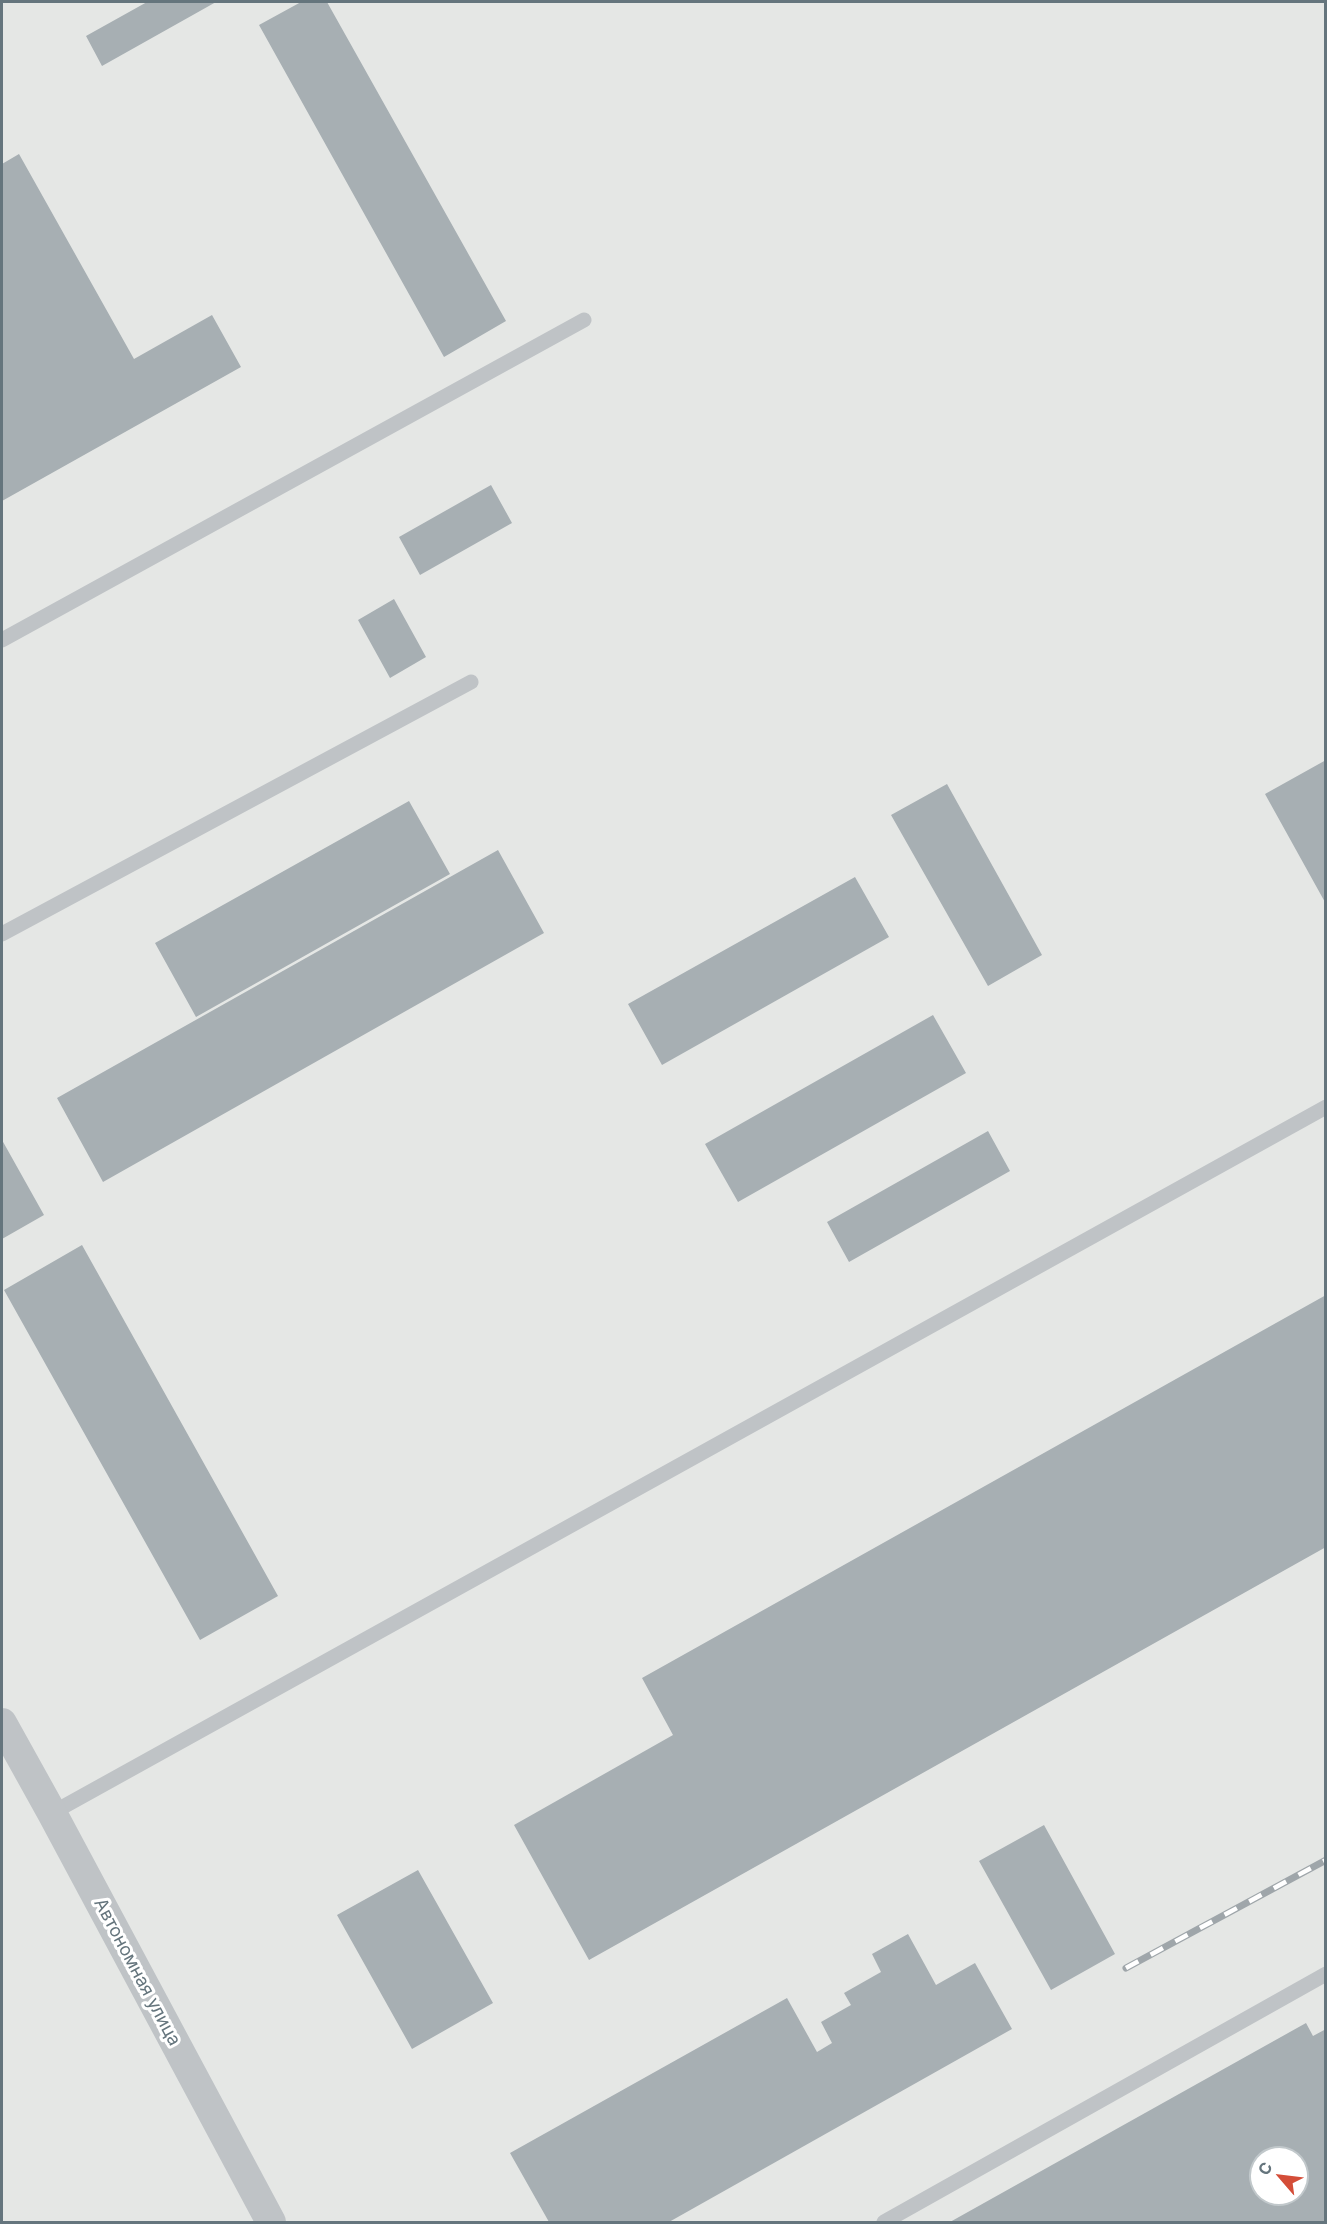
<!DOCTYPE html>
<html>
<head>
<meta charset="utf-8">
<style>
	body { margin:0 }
	#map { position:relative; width:1327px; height:2224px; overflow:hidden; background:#f7f7f5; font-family:Inter,sans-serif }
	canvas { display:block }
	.frame { position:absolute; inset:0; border:3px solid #65757d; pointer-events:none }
	.north { position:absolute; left:1249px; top:2146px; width:60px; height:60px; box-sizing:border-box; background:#fff; border:2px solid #c1c8cb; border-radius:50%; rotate:298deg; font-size:16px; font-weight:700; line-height:24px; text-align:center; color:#65757d }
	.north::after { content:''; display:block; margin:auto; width:21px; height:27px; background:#d44d38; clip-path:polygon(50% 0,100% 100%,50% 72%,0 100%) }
</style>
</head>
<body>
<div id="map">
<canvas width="1327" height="2224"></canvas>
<div class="frame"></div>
<div class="north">С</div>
</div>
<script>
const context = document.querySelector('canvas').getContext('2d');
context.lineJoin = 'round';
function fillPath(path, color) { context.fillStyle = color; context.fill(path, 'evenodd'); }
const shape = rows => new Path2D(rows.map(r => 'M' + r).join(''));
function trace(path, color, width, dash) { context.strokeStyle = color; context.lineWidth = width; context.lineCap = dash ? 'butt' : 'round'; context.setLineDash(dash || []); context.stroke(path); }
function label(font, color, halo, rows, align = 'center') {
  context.font = font + ' Inter,sans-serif'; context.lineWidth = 6; context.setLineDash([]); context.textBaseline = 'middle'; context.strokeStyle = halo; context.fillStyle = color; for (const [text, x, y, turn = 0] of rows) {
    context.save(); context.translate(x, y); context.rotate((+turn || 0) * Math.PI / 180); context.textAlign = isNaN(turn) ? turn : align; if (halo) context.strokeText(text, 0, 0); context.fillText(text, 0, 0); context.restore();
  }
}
fillPath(shape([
	[2,2,1325,2,1325,2222,2,2222],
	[1261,2158,1297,2158,1297,2194,1261,2194]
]), '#e5e7e5');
fillPath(shape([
	[147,2,216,2,102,66,86,36],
	[301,2,327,2,506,321,444,357,259,25],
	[19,154,134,359,212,315,241,367,2,501,2,164],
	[491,485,512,523,420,575,399,537],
	[394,599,426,657,390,678,358,620],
	[1326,760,1326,904,1265,794],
	[947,784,1042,955,988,986,891,815],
	[409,801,450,874,196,1017,155,943],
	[498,850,544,933,103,1182,57,1098],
	[855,877,889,937,662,1065,628,1004],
	[933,1015,966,1073,738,1202,705,1144],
	[988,1131,1010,1171,849,1262,827,1222],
	[2,1140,44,1215,2,1239],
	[82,1245,278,1596,200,1640,4,1290],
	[1326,1295,1326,1547,589,1960,514,1825,673,1735,642,1678],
	[1044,1825,1115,1954,1051,1990,979,1861],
	[418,1870,493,2003,412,2049,337,1915],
	[908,1934,936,1985,975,1963,1012,2029,669,2222,549,2222,510,2153,787,1998,817,2052,832,2043,821,2022,851,2005,844,1993,881,1972,872,1954],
	[1306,2023,1313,2036,1326,2029,1326,2222,950,2222],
	[1261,2158,1297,2158,1297,2194,1261,2194]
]), '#a7afb3');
trace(shape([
	[2,640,584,320],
	[2,934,471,682],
	[52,1813,1326,1107],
	[884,2222,1326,1974]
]), '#bfc3c6', 15);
trace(shape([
	[2,1723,52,1813,271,2222]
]), '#bfc3c6', 30);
const rail = shape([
	[1126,1968,1326,1860]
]);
trace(rail, '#9fa6aa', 7);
trace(rail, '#fff', 4.5, [14]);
label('18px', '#65757d', '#fff', [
	["Автономная улица",137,1972,62]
]);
</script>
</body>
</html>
